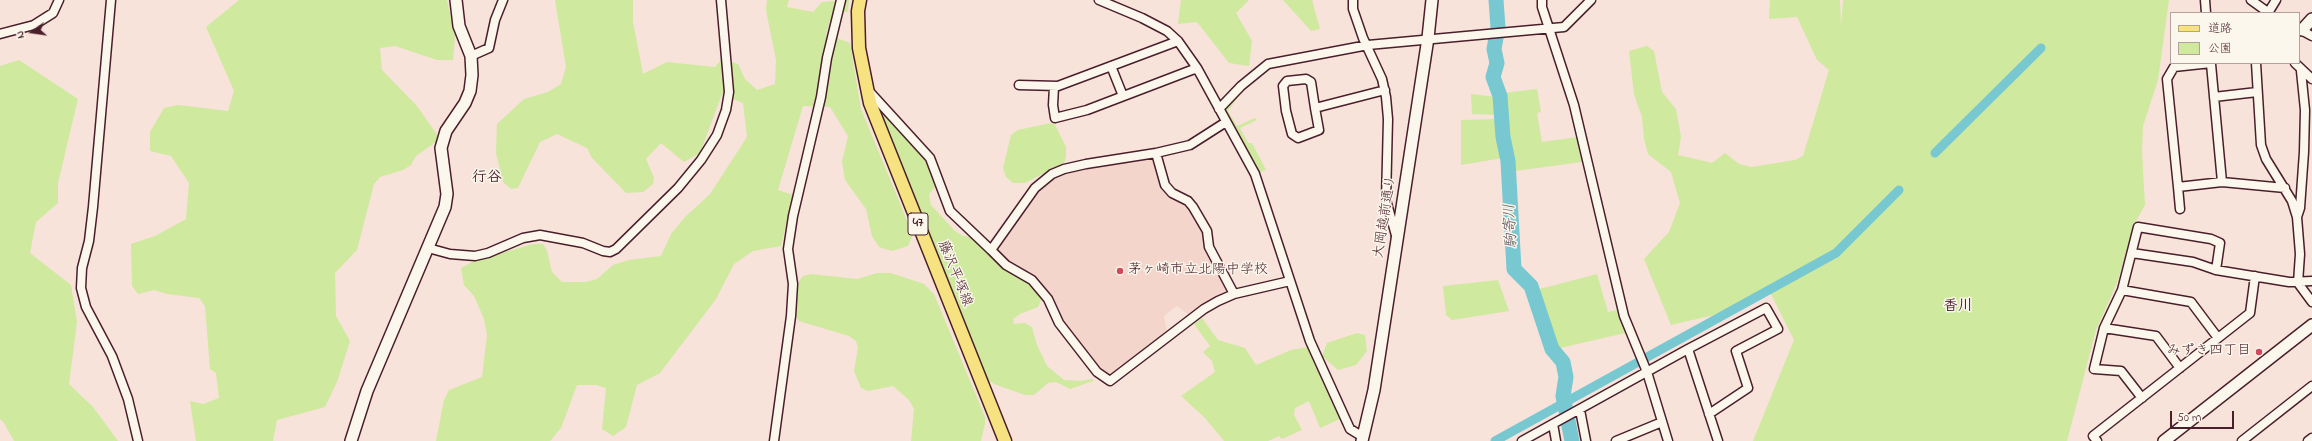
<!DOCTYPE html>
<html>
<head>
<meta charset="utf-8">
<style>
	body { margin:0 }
	#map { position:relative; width:2312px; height:441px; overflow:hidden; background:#f7e3d9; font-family:"Indie Flower","Klee One",sans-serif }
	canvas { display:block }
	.legend { position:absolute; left:2170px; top:12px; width:130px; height:52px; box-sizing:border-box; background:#fbf7ec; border:1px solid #b4a19f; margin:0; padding:5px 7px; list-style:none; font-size:12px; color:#4a1f2b }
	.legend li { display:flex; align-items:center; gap:8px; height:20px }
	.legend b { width:20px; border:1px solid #b4a19f }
	.north { position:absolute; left:12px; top:12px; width:40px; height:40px; -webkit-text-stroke:3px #fbf7ec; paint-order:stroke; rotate:257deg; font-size:11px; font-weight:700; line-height:16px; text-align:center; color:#4a1f2b }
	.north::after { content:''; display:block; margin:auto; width:14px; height:18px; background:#4a1f2b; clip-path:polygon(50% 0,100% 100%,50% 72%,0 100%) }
	.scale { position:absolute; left:2170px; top:411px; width:64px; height:18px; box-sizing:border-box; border:2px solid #4a1f2b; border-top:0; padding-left:5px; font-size:12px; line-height:14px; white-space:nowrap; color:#4a1f2b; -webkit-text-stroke:3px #fbf7ec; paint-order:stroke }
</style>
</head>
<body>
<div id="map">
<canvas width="2312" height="441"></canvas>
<ul class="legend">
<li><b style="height:5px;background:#f7e281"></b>道路</li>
<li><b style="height:11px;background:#cfe99f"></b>公園</li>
</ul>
<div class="north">N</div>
<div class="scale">50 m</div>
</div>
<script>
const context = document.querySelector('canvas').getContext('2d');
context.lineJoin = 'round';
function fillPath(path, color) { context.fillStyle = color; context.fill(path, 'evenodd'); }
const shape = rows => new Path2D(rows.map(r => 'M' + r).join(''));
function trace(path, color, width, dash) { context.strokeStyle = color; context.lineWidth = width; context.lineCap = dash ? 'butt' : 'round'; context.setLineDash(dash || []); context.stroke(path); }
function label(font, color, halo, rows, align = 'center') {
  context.font = font + ' "Indie Flower","Klee One",sans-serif'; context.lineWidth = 3; context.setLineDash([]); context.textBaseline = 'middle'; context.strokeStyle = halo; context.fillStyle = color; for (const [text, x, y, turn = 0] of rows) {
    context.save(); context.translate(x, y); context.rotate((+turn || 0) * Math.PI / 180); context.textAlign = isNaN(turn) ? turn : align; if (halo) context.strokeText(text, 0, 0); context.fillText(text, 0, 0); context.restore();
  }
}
fillPath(shape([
	[1152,155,1155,160,1161,184,1188,203,1204,232,1227,288,1224,294,1209,301,1189,315,1177,306,1164,316,1167,332,1112,376,1104,375,1065,326,1055,306,996,252,995,247,1029,199,1052,177,1064,171]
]), '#f4d5cc');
fillPath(shape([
	[239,0,447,0,455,36,453,60,437,60,395,46,380,48,382,70,417,106,440,139,416,156,411,165,403,170,380,177,374,184,357,250,335,273,336,316,350,341,337,382,325,407,277,420,273,441,196,441,190,401,203,404,219,398,216,373,210,369,205,306,199,298,167,294,154,290,138,294,132,286,131,244,155,236,186,219,189,183,171,156,150,151,150,132,164,108,178,105,228,111,234,91,206,27],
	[555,0,633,0,633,22,643,74,667,62,715,67,722,59,738,64,745,79,757,90,775,84,776,60,766,10,767,0,789,0,787,7,813,12,822,2,849,0,848,12,833,12,826,34,850,43,861,109,913,235,908,246,892,251,879,247,872,236,866,209,845,180,842,162,848,136,830,107,803,106,778,190,793,195,781,246,753,251,734,264,716,299,660,373,637,385,626,427,613,436,602,429,606,388,596,385,577,385,561,428,550,441,436,441,444,400,449,390,482,377,487,335,484,319,474,296,464,285,461,268,474,261,533,244,543,244,547,251,552,272,562,282,586,282,597,279,613,265,629,260,661,256,671,234,684,218,710,194,747,137,743,103,722,94,700,153,684,162,661,143,646,159,654,178,653,184,643,192,626,193,592,158,587,148,557,134,540,142,518,188,511,189,503,182,496,153,497,124,524,99,548,92,561,84,566,67],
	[1181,0,1249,0,1236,13,1252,41,1249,66,1229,63,1197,22,1178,24],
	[1283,0,1312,0,1320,29,1311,31],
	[1770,0,1840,0,1841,27,1843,0,2169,0,2158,80,2143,126,2142,152,2145,205,2135,223,2117,283,2096,330,2067,441,1753,441,1794,340,1769,290,1714,315,1671,325,1644,259,1669,232,1680,203,1671,172,1648,154,1644,139,1642,117,1634,94,1629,51,1647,46,1654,51,1662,92,1676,109,1681,137,1678,155,1712,163,1725,153,1739,164,1752,167,1795,160,1803,156,1829,70,1817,60,1797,17,1769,19],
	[19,60,78,99,58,183,58,203,36,222,30,253,71,285,77,322,69,384,93,407,118,441,14,441,4,423,0,419,0,66],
	[1537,89,1541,112,1537,113,1542,142,1577,137,1582,162,1515,171,1507,135,1504,93],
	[1239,93,1239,96,1228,111,1237,126,1255,118,1257,120,1240,128,1248,143,1252,143,1266,170,1258,173,1224,109],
	[1471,94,1496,97,1497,115,1472,114],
	[885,111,924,155,935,187,929,194,931,205,955,231,963,236,972,237,997,263,1033,286,1040,295,1041,300,1038,307,1020,314,1013,319,1014,324,1025,323,1032,327,1037,345,1047,366,1064,380,1080,381,1093,379,1093,381,1070,389,1056,382,1048,383,1034,395,1025,395,994,384,988,380,883,118,883,113],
	[1497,119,1499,146,1503,158,1461,165,1461,120],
	[1051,123,1055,125,1066,147,1066,157,1064,163,1025,183,1013,183,1006,177,1003,168,1011,135,1018,130],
	[877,273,891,273,924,284,934,294,985,417,985,424,981,441,911,441,914,409,909,400,893,386,868,391,861,388,854,371,858,348,856,341,849,336,799,321,796,316,795,310,799,281,803,276,811,274,857,279],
	[1597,274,1608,312,1618,310,1625,333,1556,349,1536,290],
	[1498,280,1509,311,1452,320,1446,315,1443,286],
	[1202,318,1218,340,1245,348,1256,365,1291,350,1308,347,1340,419,1320,428,1309,401,1295,408,1294,415,1302,430,1282,439,1279,436,1268,441,1224,441,1204,417,1181,396,1215,372,1212,361,1203,352,1210,346,1194,324],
	[1357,333,1365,335,1367,351,1356,365,1338,370,1322,356,1327,343]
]), '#cfe99f');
trace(shape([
	[1935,153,2041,48],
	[1495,441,1836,253,1899,190]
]), '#78c8d2', 9);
trace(shape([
	[1496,0,1498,27,1494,49,1497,63,1493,77,1500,96,1503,137,1508,161,1514,269,1531,286,1552,349,1563,362,1566,377,1563,396,1572,441]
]), '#78c8d2', 15);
const street = shape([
	[111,0,93,207,89,241,82,268,81,288,86,307,112,356,128,399,138,441],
	[1099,0,1142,18,1167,31,1178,41,1197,68,1255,174,1310,341,1350,429,1363,437],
	[1353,0,1353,9,1363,38,1382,79,1386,97,1388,119,1386,200,1397,239],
	[1542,0,1542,7,1574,105,1624,316,1647,372,1668,441],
	[2205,0,2206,13],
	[2251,0,2269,13],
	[2268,13,2276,0],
	[2299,29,2312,36],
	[0,34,34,25,53,13,59,0],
	[471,56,489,48,495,20,503,0],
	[2211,63,2174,67,2167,79,2178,187,2222,182,2285,188],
	[2256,63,2261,145,2266,159,2292,201,2297,217,2300,254,2298,283,2312,302],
	[2295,63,2312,79],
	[2211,64,2222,182],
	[1111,66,1123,96],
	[1019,85,1058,86,1178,41],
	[1054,87,1053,105,1055,118,1087,110,1197,68],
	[868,90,930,158,950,211,991,250],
	[2214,97,2257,92],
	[1315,108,1311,82,1306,79,1287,81,1283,86,1286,111,1292,134,1298,138,1319,130,1315,108,1385,90],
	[1219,109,1241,86,1268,64,1368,45,1564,27,1591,0],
	[1226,122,1190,145,1156,153,1086,164,1064,169,1052,174,1035,188,991,250,1006,265,1032,280,1048,299,1059,323,1097,372,1110,381,1204,309,1218,301,1234,294,1290,281],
	[1156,153,1165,185,1172,193,1188,201,1193,207,1207,231,1209,247,1234,294],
	[2178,187,2180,209],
	[2297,217,2300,208,2304,152,2305,110,2301,71],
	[428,248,450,254,475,256,488,253,523,238,540,235,583,243,603,251,610,252,616,249,678,188,701,160,717,135,726,110,729,92,721,0],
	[2132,253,2193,262,2216,270,2289,282,2312,281],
	[2122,290,2191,302,2218,338],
	[2104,328,2156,336,2180,368],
	[1688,349,1718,441],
	[2142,398,2121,371,2094,369,2104,328,2122,290,2138,227,2211,239,2220,243,2216,270],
	[1580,410,1586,441],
	[1553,424,1556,441],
	[774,441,791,316,793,284,788,249,793,216,821,97,827,58,841,0],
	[1522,441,1688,349,1766,308,1778,329,1736,351,1748,388,1709,414],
	[1616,441,1662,422],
	[2097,441,2093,436,2250,313,2255,276],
	[2242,441,2312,386],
	[2308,441,2312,438]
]);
const secondary = shape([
	[2302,30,2312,19],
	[351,441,367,391,445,207,447,194,441,148,446,131,465,103,470,91,472,75,471,56,459,26,456,0],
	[1362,441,1374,390,1428,38,1432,0],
	[2164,441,2312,325]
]);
const primary = shape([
	[860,0,858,11,859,48,870,103,1005,441]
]);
trace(street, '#4a1f2b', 11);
trace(secondary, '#4a1f2b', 14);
trace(primary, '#4a1f2b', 15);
trace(street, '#fbf7ec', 8);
trace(secondary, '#fbf7ec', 11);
trace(primary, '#f7e281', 12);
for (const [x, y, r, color] of [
	[1120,271,4,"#d1495b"],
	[2259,352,4,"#d1495b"]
]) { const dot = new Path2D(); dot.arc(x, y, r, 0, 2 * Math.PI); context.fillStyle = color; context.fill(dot); trace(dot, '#fbf7ec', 1.5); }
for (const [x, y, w] of [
	[918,224,20]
]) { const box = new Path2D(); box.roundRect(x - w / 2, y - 11, w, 22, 3); context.fillStyle = '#fbf7ec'; context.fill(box); trace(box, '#4a1f2b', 1); }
label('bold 13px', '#4a1f2b', null, [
	["47",918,224]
]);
label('14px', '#4a1f2b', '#fbf7ec', [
	["大岡越前通り",1386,217,-81],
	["藤沢平塚線",954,274,68]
]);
label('14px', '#4a1f2b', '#fbf7ec', [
	["茅ヶ崎市立北陽中学校",1128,271],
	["みずき四丁目",2251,352,"right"]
], 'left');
label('bold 15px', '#4a1f2b', '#fbf7ec', [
	["行谷",487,179],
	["香川",1958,308]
]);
label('italic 15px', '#58525d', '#fbf7ec', [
	["駒寄川",1512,226,-93]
]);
</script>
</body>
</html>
